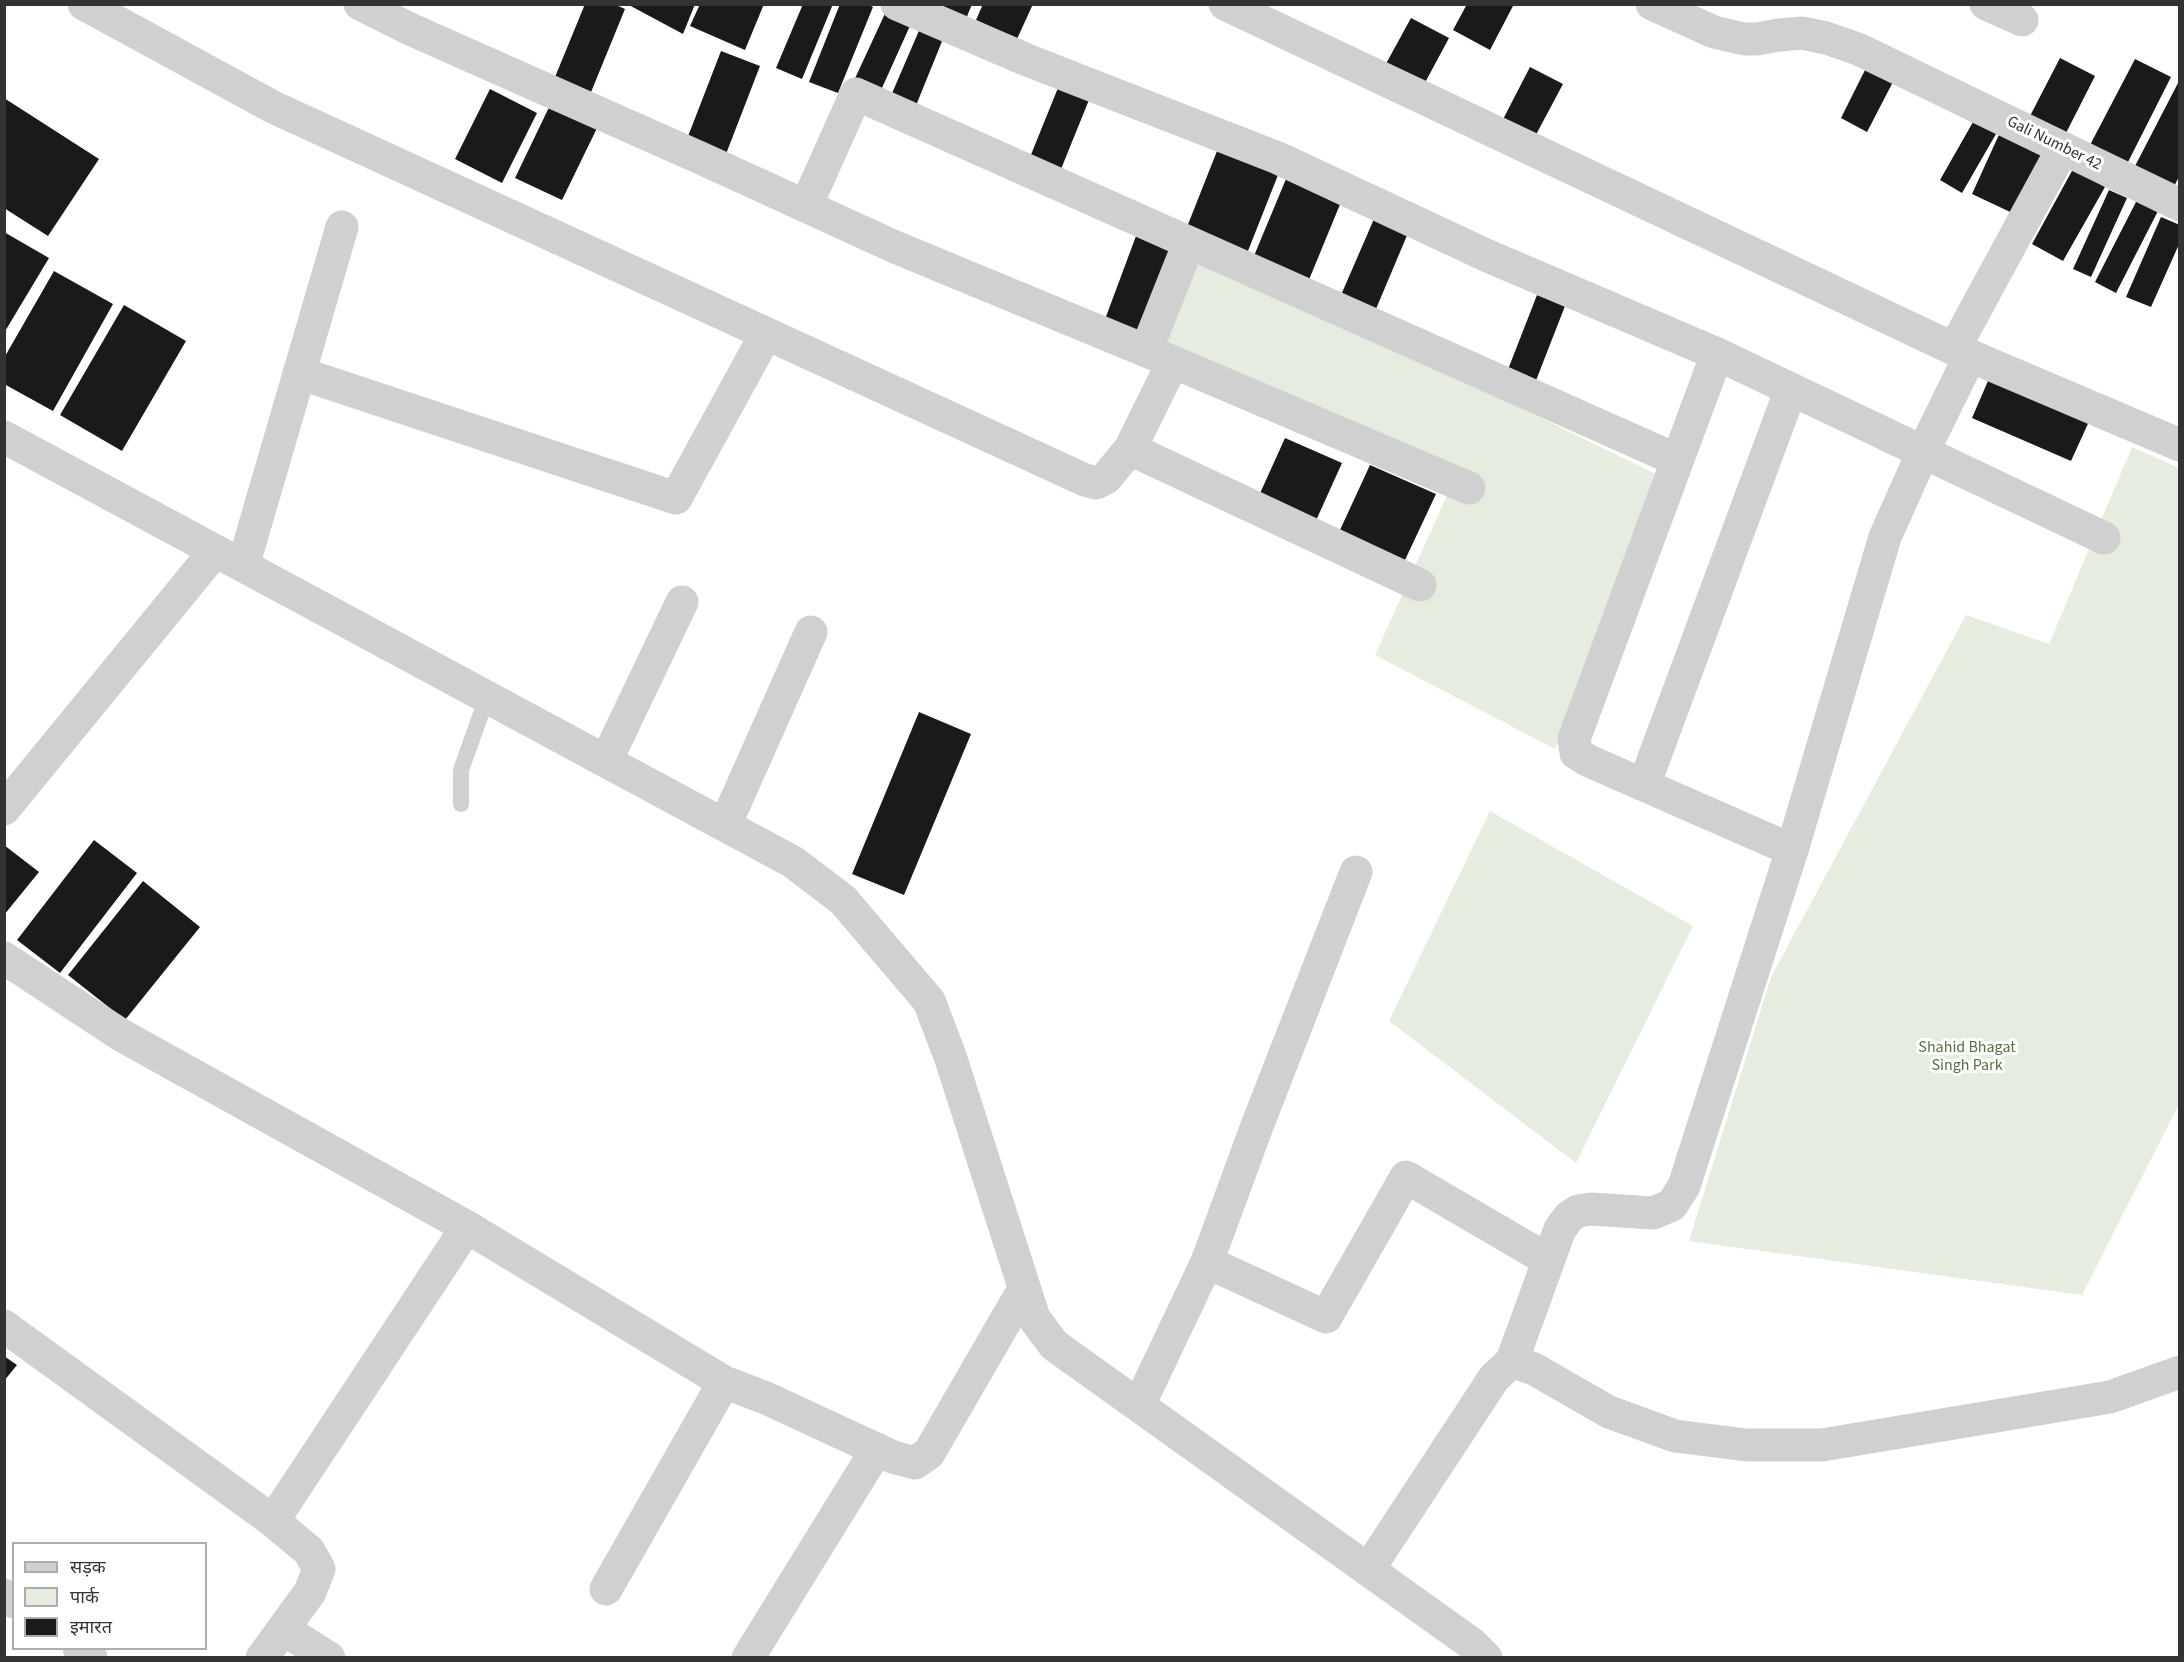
<!DOCTYPE html>
<html>
<head>
<meta charset="utf-8">
<style>
	body { margin:0 }
	#map { position:relative; width:2184px; height:1662px; overflow:hidden; background:#fff; font-family:"Source Sans 3","Noto Sans Devanagari",sans-serif }
	canvas { display:block }
	.frame { position:absolute; inset:0; border:6px solid #333; pointer-events:none }
	.legend { position:absolute; left:12px; top:1542px; width:195px; height:108px; box-sizing:border-box; background:#fff; border:2px solid #adadad; margin:0; padding:8px 10px; list-style:none; font-size:18px; color:#333 }
	.legend li { display:flex; align-items:center; gap:12px; height:30px }
	.legend b { width:30px; border:2px solid #adadad }
</style>
</head>
<body>
<div id="map">
<canvas width="2184" height="1662"></canvas>
<div class="frame"></div>
<ul class="legend">
<li><b style="height:8px;background:#d0d0d0"></b>सड़क</li>
<li><b style="height:16px;background:#e6ecdf"></b>पार्क</li>
<li><b style="height:16px;background:#1a1a1a"></b>इमारत</li>
</ul>
</div>
<script>
const context = document.querySelector('canvas').getContext('2d');
context.lineJoin = 'round';
function fillPath(path, color) { context.fillStyle = color; context.fill(path, 'evenodd'); }
const shape = rows => new Path2D(rows.map(r => 'M' + r).join(''));
function trace(path, color, width, dash) { context.strokeStyle = color; context.lineWidth = width; context.lineCap = dash ? 'butt' : 'round'; context.setLineDash(dash || []); context.stroke(path); }
function label(font, color, halo, rows, align = 'center') {
  context.font = font + ' "Source Sans 3",sans-serif'; context.lineWidth = 6; context.setLineDash([]); context.textBaseline = 'middle'; context.strokeStyle = halo; context.fillStyle = color; for (const [text, x, y, turn = 0] of rows) {
    context.save(); context.translate(x, y); context.rotate((+turn || 0) * Math.PI / 180); context.textAlign = isNaN(turn) ? turn : align; if (halo) context.strokeText(text, 0, 0); context.fillText(text, 0, 0); context.restore();
  }
}
fillPath(shape([
	[1194,248,1666,479,1555,749,1375,655,1458,471,1157,348],
	[2132,447,2179,468,2179,1104,2082,1295,1689,1241,1771,977,1966,615,2049,644],
	[1490,811,1693,926,1576,1163,1389,1021]
]), '#e6ecdf');
fillPath(shape([
	[585,4,614,4,625,9,589,97,553,82],
	[627,4,695,4,683,34],
	[700,4,764,4,745,50,690,26],
	[803,4,833,4,802,79,776,68],
	[840,4,867,4,873,7,838,93,809,82],
	[932,4,972,4,966,19],
	[983,4,1033,4,1017,39,976,20],
	[1467,4,1514,4,1490,50,1453,30],
	[889,5,914,17,877,99,851,87],
	[1411,18,1449,38,1420,92,1382,71],
	[924,19,947,29,915,108,890,98],
	[721,51,760,66,726,154,687,139],
	[2060,58,2095,76,2065,135,2030,116],
	[2135,59,2171,77,2126,166,2089,147],
	[1868,64,1895,78,1867,132,1841,118],
	[1530,67,1563,84,1530,146,1498,129],
	[1062,78,1093,90,1057,179,1026,167],
	[2178,83,2180,84,2180,175,2172,190,2133,170],
	[490,89,537,113,502,183,455,159],
	[4,98,99,159,48,236,4,208],
	[553,99,600,122,562,200,515,178],
	[1977,115,2000,127,1962,193,1940,180],
	[2002,128,2053,152,2023,218,1972,194],
	[1217,151,1278,175,1246,256,1185,232],
	[2073,169,2105,187,2063,261,2032,244],
	[1286,179,1341,202,1306,287,1251,263],
	[2109,190,2127,198,2091,277,2073,269],
	[2137,200,2158,211,2116,293,2095,282],
	[1377,212,1411,226,1373,316,1338,302],
	[2161,217,2180,225,2180,242,2151,307,2126,297],
	[1139,228,1177,243,1143,335,1104,322],
	[4,232,49,258,4,333],
	[54,271,113,304,53,411,4,384,4,358],
	[1537,295,1565,306,1535,383,1507,372],
	[124,305,186,341,122,451,60,415],
	[1991,374,2091,417,2071,461,1972,418],
	[1285,438,1342,463,1314,525,1257,500],
	[1370,465,1436,494,1405,560,1340,530],
	[919,712,971,734,904,895,852,874],
	[94,840,137,873,60,973,17,940],
	[4,845,39,872,4,915],
	[143,881,200,927,125,1020,68,975],
	[4,1356,17,1365,4,1381]
]), '#1a1a1a');
trace(shape([
	[461,804,461,770,487,697]
]), '#d0d0d0', 16);
trace(shape([
	[84,4,273,107,1085,480,1096,483,1106,478,1130,449,1173,362],
	[360,4,410,29,705,160,895,247,1173,362,1469,488],
	[897,4,1027,60,1278,158,1488,256,1717,354,2104,538],
	[1225,4,1954,349,2180,445],
	[1652,4,1714,32,1744,39,1757,39,1779,35,1802,33,1826,38,1858,49,2180,205],
	[1986,4,2022,20],
	[806,206,856,94,1677,460],
	[1954,349,2063,148],
	[1146,351,1189,243],
	[1717,354,1574,739,1576,753,1589,761,1792,850,1885,537,1923,452,1970,356],
	[299,373,676,498,766,334],
	[4,437,793,862,843,900,929,1001,950,1056,1034,1318,1054,1345,1472,1644,1486,1658],
	[1130,449,1420,585],
	[243,566,342,227],
	[606,761,682,602],
	[1644,785,1791,389],
	[4,809,215,551],
	[725,825,811,632],
	[4,958,121,1035,467,1227,724,1382,766,1398,893,1457,915,1463,929,1453,1024,1289],
	[1207,1262,1326,1317,1406,1177,1548,1260],
	[4,1326,273,1521,309,1551,319,1569,310,1592,262,1658],
	[1512,1361,1560,1229,1569,1217,1578,1211,1591,1209,1653,1213,1672,1205,1684,1186,1792,850],
	[1139,1405,1207,1262,1257,1126,1356,872],
	[273,1521,467,1227],
	[1368,1570,1494,1378,1512,1361,1534,1369,1609,1412,1675,1436,1747,1445,1822,1445,2110,1397,2180,1372],
	[606,1589,724,1382],
	[4,1595,14,1602],
	[283,1629,329,1658],
	[79,1648,91,1658],
	[748,1658,877,1449]
]), '#d0d0d0', 33);
label('16px', '#333', '#fff', [
	["Gali Number 42",2054,144,26]
]);
label('16px', '#56703f', '#fff', [
	["Shahid Bhagat",1967,1048],
	["Singh Park",1967,1066]
]);
</script>
</body>
</html>
